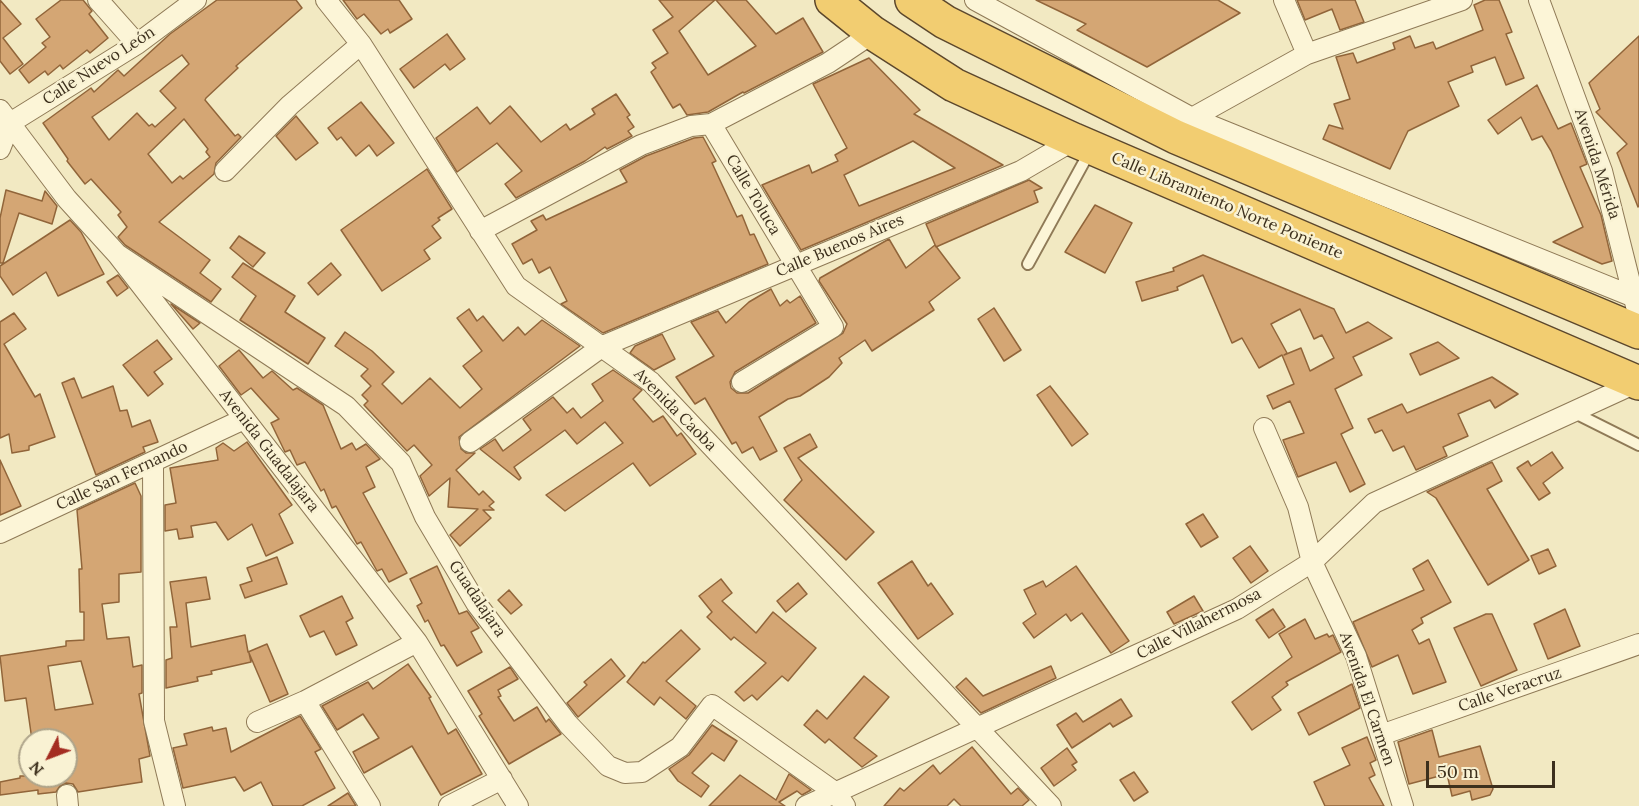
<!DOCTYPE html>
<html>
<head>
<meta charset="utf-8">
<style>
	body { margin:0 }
	#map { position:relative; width:1639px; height:806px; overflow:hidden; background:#f2e9c2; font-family:Lora,serif }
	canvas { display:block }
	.north { position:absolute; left:18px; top:728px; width:60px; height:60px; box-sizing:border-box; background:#f9f2d3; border:2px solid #aea48a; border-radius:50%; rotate:228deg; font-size:16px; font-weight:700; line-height:24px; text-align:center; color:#3d301d }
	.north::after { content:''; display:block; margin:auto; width:21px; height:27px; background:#a42d21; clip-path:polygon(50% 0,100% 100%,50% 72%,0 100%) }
	.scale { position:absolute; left:1426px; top:761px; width:129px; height:27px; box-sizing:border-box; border:3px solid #3d301d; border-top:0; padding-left:8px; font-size:18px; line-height:21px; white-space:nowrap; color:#3d301d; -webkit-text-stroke:4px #f9f2d3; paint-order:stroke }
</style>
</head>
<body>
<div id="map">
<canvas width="1639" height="806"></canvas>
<div class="north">N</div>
<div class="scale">50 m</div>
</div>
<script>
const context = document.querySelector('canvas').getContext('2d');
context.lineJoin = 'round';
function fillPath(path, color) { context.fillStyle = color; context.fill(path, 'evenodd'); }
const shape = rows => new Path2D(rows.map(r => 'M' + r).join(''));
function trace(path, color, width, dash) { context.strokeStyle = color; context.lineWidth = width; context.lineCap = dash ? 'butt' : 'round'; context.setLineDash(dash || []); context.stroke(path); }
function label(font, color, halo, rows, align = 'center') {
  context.font = font + ' Lora,serif'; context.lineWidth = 5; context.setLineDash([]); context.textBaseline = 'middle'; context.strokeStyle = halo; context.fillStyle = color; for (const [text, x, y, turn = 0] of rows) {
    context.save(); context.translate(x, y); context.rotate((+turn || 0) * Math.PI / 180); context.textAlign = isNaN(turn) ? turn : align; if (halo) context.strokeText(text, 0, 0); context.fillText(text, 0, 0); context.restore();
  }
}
const building = shape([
	[0,0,21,24,3,38,23,64,10,74,0,61,0,0],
	[61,0,83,0,92,11,89,14,108,38,90,53,87,50,63,69,60,65,48,75,45,71,29,83,19,70,46,47,42,43,50,37,36,19,61,0],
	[217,0,296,0,302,8,236,66,238,68,206,98,205,100,235,136,238,134,241,137,216,163,214,174,159,222,210,260,200,273,221,289,211,302,125,245,118,237,127,227,118,215,121,212,91,179,85,184,67,161,68,159,43,123,91,88,94,92,118,70,124,76,170,34,217,0],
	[182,55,189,64,160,91,176,108,155,127,152,124,149,126,137,113,109,140,92,117,182,55],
	[184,119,208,149,206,152,210,157,183,179,180,176,172,183,148,154,184,119],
	[343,0,399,0,412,19,390,33,388,29,381,34,364,14,357,19,343,0],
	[659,0,715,0,679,31,708,75,756,46,716,0,746,0,776,34,803,18,823,52,744,93,743,92,708,112,687,115,680,104,673,108,651,72,656,68,652,63,668,53,653,30,673,17,659,0],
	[1036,0,1218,0,1240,13,1147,67,1077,30,1086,24,1036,0],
	[1297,0,1355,0,1364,22,1340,30,1332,9,1305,20,1297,0],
	[1485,0,1499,0,1512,32,1506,34,1524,78,1506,85,1495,57,1471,66,1473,72,1448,82,1459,106,1408,131,1390,169,1323,139,1329,125,1343,129,1334,104,1350,99,1336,57,1353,53,1357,63,1395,49,1393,43,1410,36,1415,48,1433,42,1436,49,1483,30,1474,5,1485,0],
	[447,34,465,59,450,70,445,64,414,88,400,69,447,34],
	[1639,36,1639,206,1638,207,1617,153,1627,144,1596,112,1600,109,1589,83,1639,36],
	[869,58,920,110,914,114,1003,165,801,250,762,185,809,165,812,173,838,161,835,155,847,148,813,84,869,58],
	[913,141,955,168,859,206,844,175,913,141],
	[1537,85,1558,129,1571,123,1587,164,1580,167,1601,215,1612,261,1602,264,1553,242,1583,227,1551,151,1542,136,1532,140,1521,117,1498,134,1488,120,1537,85],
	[616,94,630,115,627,117,634,127,628,131,632,136,607,149,605,147,585,161,516,198,505,184,522,171,497,143,457,172,436,138,477,107,490,124,510,106,541,142,566,124,570,130,595,114,592,109,616,94],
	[361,102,394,143,377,156,369,145,356,156,341,137,337,140,328,128,361,102],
	[296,116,318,143,296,160,276,136,296,116],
	[703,137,716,161,712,163,737,217,742,215,750,235,754,234,768,264,603,333,561,304,567,301,550,267,539,273,532,259,523,264,512,244,537,230,531,221,543,215,546,220,627,182,620,170,646,156,694,138,703,137],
	[427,169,452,209,438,218,440,220,432,226,441,238,424,250,430,259,382,291,341,230,427,169],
	[1029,180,1042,188,1034,191,1038,202,936,247,926,224,1029,180],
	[6,190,42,201,45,191,57,206,52,224,19,213,3,263,0,263,0,218,6,190],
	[1095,205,1132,223,1105,273,1065,252,1095,205],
	[70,220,81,232,104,274,58,296,46,272,13,295,0,276,0,266,70,220],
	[239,236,265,253,253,267,230,248,239,236],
	[889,239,906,268,935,245,960,278,929,302,934,310,872,351,865,340,839,358,842,363,829,377,800,396,788,399,759,417,777,451,760,460,753,447,742,453,736,442,732,444,705,398,695,404,676,377,714,356,691,322,718,311,726,323,749,302,771,289,780,306,787,300,790,303,800,296,816,323,735,372,730,382,731,388,737,393,748,393,843,333,847,324,819,281,820,278,889,239],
	[1203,255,1334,309,1346,333,1368,322,1392,338,1353,357,1362,375,1335,389,1353,428,1341,434,1365,484,1350,492,1336,462,1298,477,1283,440,1304,433,1290,401,1273,409,1267,396,1294,384,1282,355,1259,368,1242,338,1232,343,1203,275,1177,287,1178,290,1142,301,1136,282,1174,271,1173,268,1203,255],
	[1300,309,1314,339,1322,335,1334,358,1310,371,1301,348,1284,355,1287,353,1271,324,1300,309],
	[243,263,295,296,285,312,325,338,308,364,240,320,256,296,232,277,243,263],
	[331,263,341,275,318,295,308,283,331,263],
	[118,275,128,288,117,296,107,282,118,275],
	[171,304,200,323,193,329,171,304],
	[994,308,1021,350,1004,361,978,319,994,308],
	[469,309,477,321,483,316,503,341,518,327,525,335,542,320,580,346,459,437,461,449,466,453,475,453,456,470,479,495,483,491,494,502,489,506,494,510,483,510,491,518,460,546,450,535,478,509,448,507,450,478,429,496,420,476,432,465,414,445,407,451,364,405,368,401,362,395,371,386,361,376,368,369,335,346,345,332,372,351,394,372,382,384,402,404,430,378,460,408,482,389,463,366,482,351,457,318,469,309],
	[14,313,26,329,4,344,35,397,40,394,55,437,29,446,29,450,12,453,9,434,0,438,0,322,14,313],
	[662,334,675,359,654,370,630,353,635,346,662,334],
	[157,340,172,359,154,372,163,384,148,396,123,365,157,340],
	[1438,342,1459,358,1420,375,1410,354,1438,342],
	[239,350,263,378,272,371,293,390,297,388,323,405,341,449,352,443,356,450,366,444,380,459,366,467,375,487,363,493,407,573,389,582,382,569,377,571,361,542,357,544,336,506,332,508,324,489,321,491,305,462,297,465,290,450,285,452,271,423,279,419,251,388,241,395,219,366,239,350],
	[613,370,642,390,633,399,653,422,663,416,677,436,681,433,696,454,650,486,633,463,565,511,546,495,623,443,605,422,577,444,565,430,514,467,521,478,519,480,480,449,495,439,503,451,531,430,523,419,553,397,567,413,573,408,581,418,603,401,592,384,613,370],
	[1492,377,1518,394,1495,408,1490,400,1458,414,1468,436,1443,447,1447,456,1416,470,1404,446,1393,451,1382,430,1375,433,1368,419,1402,404,1407,413,1492,377],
	[74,378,82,398,113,386,120,411,127,410,132,427,150,420,158,442,143,447,145,452,96,475,62,383,74,378],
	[1050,386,1088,434,1072,446,1037,395,1050,386],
	[810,434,817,447,798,458,874,532,846,560,784,500,802,480,784,448,810,434],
	[247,442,292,505,279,514,293,543,266,556,252,524,228,540,216,522,191,526,193,537,179,539,177,529,165,531,165,505,176,503,170,468,218,460,216,448,223,443,234,451,247,442],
	[1552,452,1563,468,1543,483,1550,493,1539,500,1517,468,1528,461,1531,466,1552,452],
	[0,460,21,506,0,515,0,460],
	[1492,462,1502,481,1487,489,1529,560,1488,585,1436,498,1427,492,1492,462],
	[135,483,141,496,141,572,119,574,119,602,102,604,107,639,129,637,133,667,142,665,142,693,139,694,150,756,139,759,142,782,78,792,73,784,66,783,60,786,56,792,38,794,38,790,0,795,0,782,20,778,20,776,66,776,66,740,32,740,26,698,5,701,0,656,66,646,66,641,84,640,84,612,80,612,79,569,82,569,77,510,135,483],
	[81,661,93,704,55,710,48,666,81,661],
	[1203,514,1218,537,1201,547,1186,524,1203,514],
	[1250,546,1268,571,1251,583,1233,558,1250,546],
	[1548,549,1556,566,1539,574,1531,556,1548,549],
	[277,557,287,584,245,598,240,585,252,581,247,568,277,557],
	[1428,560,1451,602,1421,618,1423,623,1412,630,1419,644,1429,639,1446,682,1413,694,1398,655,1372,667,1353,622,1424,590,1413,569,1428,560],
	[912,561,928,586,931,583,953,614,918,639,878,583,912,561],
	[437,566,459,614,467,611,479,628,471,632,482,652,457,666,444,645,441,646,428,620,425,622,417,606,422,603,410,579,437,566],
	[1076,566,1129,641,1111,653,1082,613,1071,621,1066,614,1034,638,1023,623,1036,614,1024,590,1043,581,1046,587,1076,566],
	[206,577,210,599,186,603,191,647,245,635,248,652,267,644,288,694,270,702,249,653,251,662,211,671,212,674,197,677,198,681,166,688,166,660,172,658,170,627,177,627,170,582,206,577],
	[721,579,732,593,722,601,756,633,773,612,816,648,788,681,782,676,757,700,752,695,744,701,735,692,766,663,734,637,731,640,707,617,712,612,699,596,721,579],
	[798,583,807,594,786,612,777,601,798,583],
	[509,590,522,605,511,614,498,600,509,590],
	[342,596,353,618,346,622,357,645,336,655,324,631,310,637,300,616,342,596],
	[1194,596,1203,611,1174,624,1167,612,1194,596],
	[1273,609,1285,627,1269,638,1256,620,1273,609],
	[1565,609,1580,646,1548,659,1534,624,1565,609],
	[1486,614,1492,614,1517,670,1481,686,1454,628,1486,614],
	[1305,619,1315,639,1327,634,1329,637,1333,635,1341,652,1286,682,1288,685,1272,697,1281,710,1252,730,1232,702,1292,657,1279,634,1305,619],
	[681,630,700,649,666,681,696,706,686,719,660,697,654,705,627,682,643,662,645,663,681,630],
	[611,659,625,676,578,717,567,703,587,685,584,682,611,659],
	[408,664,431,697,429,698,448,734,456,729,482,774,441,795,412,746,364,773,353,752,379,738,363,714,337,730,322,706,368,682,373,689,408,664],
	[1051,666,1056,678,981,713,956,687,966,678,983,696,1051,666],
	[510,667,518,679,498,690,501,696,498,697,514,721,537,707,546,722,549,719,561,734,509,764,479,716,482,714,468,691,510,667],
	[864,676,889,697,854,738,877,756,862,767,829,739,825,743,804,725,817,710,827,719,864,676],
	[1352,684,1360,708,1309,735,1298,713,1352,684],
	[1121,699,1132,716,1113,727,1110,723,1072,748,1057,725,1076,713,1083,722,1121,699],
	[300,716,321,749,315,752,335,788,302,806,273,806,261,782,244,791,235,777,183,788,173,748,187,745,184,734,212,727,213,731,226,728,231,752,300,716],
	[712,725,737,741,724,761,712,753,692,773,709,786,701,797,678,781,669,769,689,755,712,725],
	[1432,730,1439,757,1480,746,1493,789,1490,795,1472,800,1470,791,1452,796,1447,774,1409,784,1398,742,1432,730],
	[1367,737,1376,760,1370,763,1375,775,1369,778,1384,806,1325,806,1314,782,1350,765,1342,748,1367,737],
	[972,747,1011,794,1018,788,1029,800,1022,806,961,806,954,799,947,806,884,806,900,788,904,791,933,765,940,774,972,747],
	[1067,748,1077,762,1072,765,1076,770,1054,786,1041,768,1067,748],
	[1134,772,1148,792,1134,801,1120,780,1134,772],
	[789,774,811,790,802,795,797,791,779,802,785,806,709,806,740,775,776,800,789,774],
	[348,793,356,806,328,806,348,793]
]);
fillPath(building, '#d4a674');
trace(building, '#91653a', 1.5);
const service = shape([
	[1028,264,1090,151],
	[1575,413,1639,445]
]);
const minor = shape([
	[98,0,137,44],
	[326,0,361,44,516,286,651,382,1051,806],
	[975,0,1192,118,1639,299],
	[1284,0,1307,54],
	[1539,0,1602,171,1636,306],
	[0,110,67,199,117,254,417,642,518,806],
	[711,124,833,327,742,382],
	[1187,124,1192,118,1307,54,1462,0],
	[0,126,10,123,137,44,196,0],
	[0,149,10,123],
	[225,171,290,105,361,44],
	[480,231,641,145,691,126,711,124,828,63,873,33],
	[117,254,346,406,401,463,425,517,476,603,568,724,608,766,625,773,642,772,680,747,712,705,836,793,845,806],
	[1264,428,1298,507,1312,562,1356,656,1403,806],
	[470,442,603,346,1021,171,1074,140],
	[153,462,154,721,175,806],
	[0,533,244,419],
	[305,701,370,806],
	[257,722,305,701,417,642],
	[1381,735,1639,644],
	[67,795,68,806],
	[449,806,502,779],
	[806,806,1237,609,1312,562,1374,503,1638,382]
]);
const trunk = shape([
	[832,0,873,33,954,85,1074,140,1639,383],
	[912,0,945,22,1176,137,1639,332]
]);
trace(service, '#8f7a57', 14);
trace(minor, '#8f7a57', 22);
trace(trunk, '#5c472c', 36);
trace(service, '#fcf5d7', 10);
trace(minor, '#fcf5d7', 20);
trace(trunk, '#f2cd71', 33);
label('16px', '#3d301d', '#f9f2d3', [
	["Calle Nuevo León",99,66,-33],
	["Avenida Mérida",1597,164,72],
	["Calle Toluca",753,195,59],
	["Calle Libramiento Norte Poniente",1227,206,23],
	["Calle Buenos Aires",840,246,-23],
	["Avenida Caoba",675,410,45],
	["Avenida Guadalajara",269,451,52],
	["Calle San Fernando",122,476,-25],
	["Guadalajara",477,599,56],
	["Calle Villahermosa",1199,624,-27],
	["Calle Veracruz",1510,690,-19],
	["Avenida El Carmen",1367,699,71]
]);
</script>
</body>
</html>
